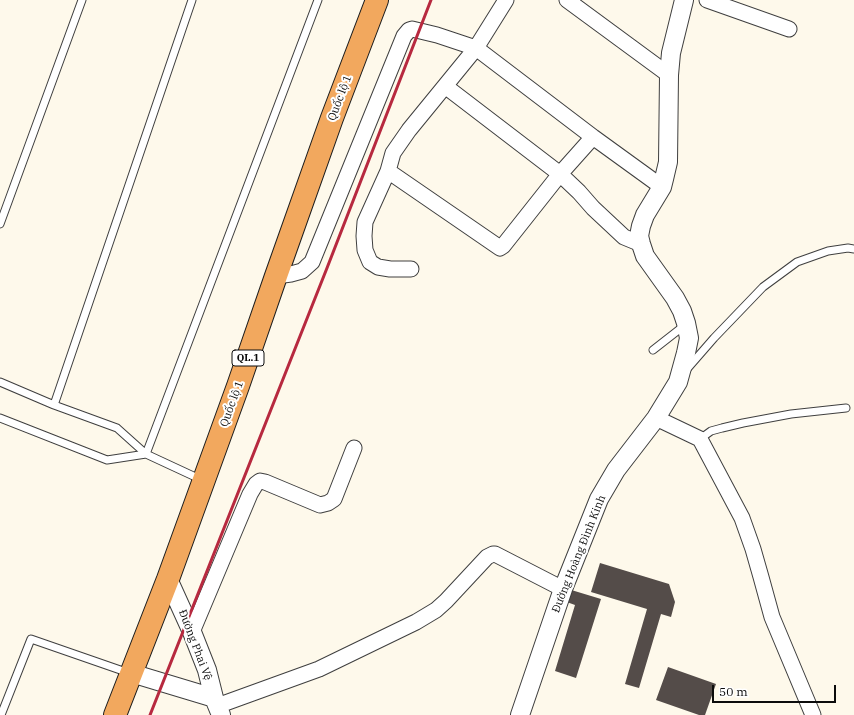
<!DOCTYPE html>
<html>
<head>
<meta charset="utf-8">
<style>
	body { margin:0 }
	#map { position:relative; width:854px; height:715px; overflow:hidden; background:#fef9eb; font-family:"IBM Plex Serif",serif }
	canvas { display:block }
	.scale { position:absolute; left:712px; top:685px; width:124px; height:18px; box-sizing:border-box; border:2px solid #0c0c0c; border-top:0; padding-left:5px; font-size:12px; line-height:14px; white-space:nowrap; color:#0c0c0c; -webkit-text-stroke:3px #fff; paint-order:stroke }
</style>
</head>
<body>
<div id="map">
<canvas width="854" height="715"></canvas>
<div class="scale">50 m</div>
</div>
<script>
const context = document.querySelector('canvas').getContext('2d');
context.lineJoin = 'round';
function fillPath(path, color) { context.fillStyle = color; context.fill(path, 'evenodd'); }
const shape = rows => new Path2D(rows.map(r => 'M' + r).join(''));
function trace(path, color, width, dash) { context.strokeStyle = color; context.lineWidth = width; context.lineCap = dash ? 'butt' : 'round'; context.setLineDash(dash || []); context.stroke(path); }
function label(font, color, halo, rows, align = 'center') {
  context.font = font + ' "IBM Plex Serif",serif'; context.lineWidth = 4; context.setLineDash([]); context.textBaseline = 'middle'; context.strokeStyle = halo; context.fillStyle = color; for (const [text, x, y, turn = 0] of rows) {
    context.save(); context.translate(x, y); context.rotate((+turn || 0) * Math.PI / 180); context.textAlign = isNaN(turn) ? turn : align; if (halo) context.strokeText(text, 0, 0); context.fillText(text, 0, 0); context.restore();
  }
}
fillPath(shape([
	[600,563,669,584,675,602,671,617,661,614,639,688,625,684,647,609,591,592],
	[568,589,601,599,576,678,555,671,575,605,564,601],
	[668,667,716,684,705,715,699,715,656,700]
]), '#544c49');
const service = shape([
	[0,224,82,0],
	[653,350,685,325],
	[687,369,714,338,763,287,797,262,828,251,848,248,854,249],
	[0,382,54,405,117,428,146,454,202,480],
	[54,405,192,0],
	[0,418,107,460,146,454],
	[700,439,711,431,722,428,743,423,791,414,846,408],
	[146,454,318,0],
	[1,715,31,639,129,673]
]);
const minor = shape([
	[567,0,669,75],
	[707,0,789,29],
	[445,86,560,174,579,192,593,208,624,237,641,244],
	[388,171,500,248,503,246,560,174,593,137],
	[411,269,390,269,378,267,370,262,365,250,364,236,365,222,388,171,393,153,409,130,476,48,506,0],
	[276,276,291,274,302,271,312,262,404,36,409,30,412,29,437,35,476,48,593,137,662,187],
	[656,418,700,439,742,518,753,549,761,577,772,617,813,715],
	[192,632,250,494,256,484,260,481,265,482,320,505,328,503,334,499,354,448],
	[217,706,319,669,416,622,436,610,446,601,487,557,493,554,495,554,563,589]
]);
const tertiary = shape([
	[168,579,192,632,207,670,214,698,221,715],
	[131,673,214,698],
	[520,715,563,589,599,499,616,470,656,418,678,382,686,353,689,338,686,323,682,311,675,298,645,256,641,244,639,236,641,226,645,215,662,187,664,179,668,162,669,75,671,53,684,0]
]);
const trunk = shape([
	[115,715,168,579,238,386,276,276,332,118,377,0]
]);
trace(service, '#3f3f3f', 9);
trace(minor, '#3f3f3f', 17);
trace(tertiary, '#3f3f3f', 20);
trace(trunk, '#1d1d1d', 24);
trace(service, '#fff', 7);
trace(minor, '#fff', 15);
trace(tertiary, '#fff', 18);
trace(trunk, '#f2a85e', 22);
trace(shape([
	[150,715,327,268,431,0]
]), '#b7293f', 3);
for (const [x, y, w] of [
	[248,358,32]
]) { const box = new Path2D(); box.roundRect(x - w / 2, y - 8, w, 16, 3); context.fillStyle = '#fff'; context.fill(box); trace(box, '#0c0c0c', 1); }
label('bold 10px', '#0c0c0c', null, [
	["QL.1",248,358]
]);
label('11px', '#0c0c0c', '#fff', [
	["Quốc lộ 1",340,98,-69],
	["Quốc lộ 1",232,404,-70],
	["Đường Hoàng Đình Kinh",579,554,-68],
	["Đường Phai Vệ",195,645,69]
]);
</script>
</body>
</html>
